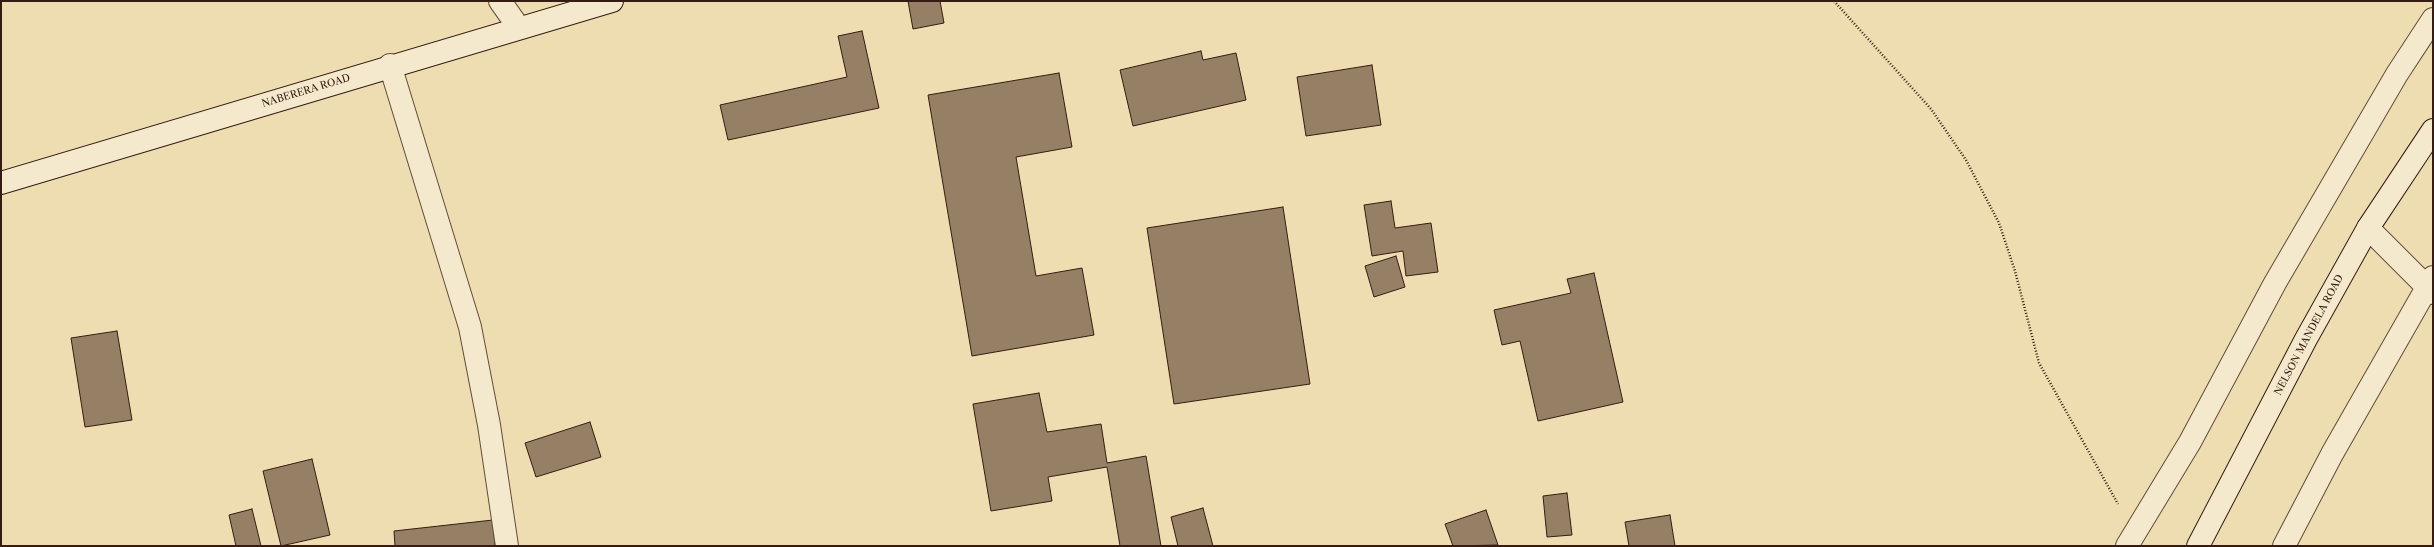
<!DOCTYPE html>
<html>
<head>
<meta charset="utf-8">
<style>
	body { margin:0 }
	#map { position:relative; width:2434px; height:547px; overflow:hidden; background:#eeddb0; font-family:"Libre Caslon Text",serif }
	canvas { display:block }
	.frame { position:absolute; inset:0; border:2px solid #341c13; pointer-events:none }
</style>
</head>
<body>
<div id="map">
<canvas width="2434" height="547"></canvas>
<div class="frame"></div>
</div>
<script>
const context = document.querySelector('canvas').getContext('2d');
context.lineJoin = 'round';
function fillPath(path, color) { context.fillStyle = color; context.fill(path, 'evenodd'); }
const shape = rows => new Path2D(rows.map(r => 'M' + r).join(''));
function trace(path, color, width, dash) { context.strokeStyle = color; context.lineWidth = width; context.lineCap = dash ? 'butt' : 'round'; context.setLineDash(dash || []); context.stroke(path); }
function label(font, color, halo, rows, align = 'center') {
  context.font = font + ' "Libre Caslon Text",serif'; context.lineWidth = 4; context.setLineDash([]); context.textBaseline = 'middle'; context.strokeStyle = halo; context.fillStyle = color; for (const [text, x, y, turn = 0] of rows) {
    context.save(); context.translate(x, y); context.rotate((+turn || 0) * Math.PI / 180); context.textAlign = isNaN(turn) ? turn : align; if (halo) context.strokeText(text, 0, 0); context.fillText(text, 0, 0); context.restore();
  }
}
const building = shape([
	[908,1,940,1,944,23,913,29,908,1],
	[862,31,879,108,728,140,720,105,847,77,838,36,862,31],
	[1201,51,1203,60,1236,53,1246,100,1133,126,1120,70,1201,51],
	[1372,65,1381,125,1306,136,1297,77,1372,65],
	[1059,73,1072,147,1016,157,1036,276,1082,268,1094,335,972,356,928,95,1059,73],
	[1391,201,1395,228,1431,223,1438,272,1406,276,1403,251,1372,256,1364,205,1391,201],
	[1283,207,1310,384,1174,404,1147,228,1283,207],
	[1396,256,1405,287,1374,297,1365,266,1396,256],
	[1594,273,1623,402,1538,421,1520,341,1502,345,1494,310,1571,293,1567,279,1594,273],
	[117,331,132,420,85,427,71,338,117,331],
	[1039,393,1047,432,1101,424,1107,463,1146,456,1161,546,1120,546,1107,467,1048,477,1052,501,991,511,973,404,1039,393],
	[590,422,601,457,536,477,525,443,590,422],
	[312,459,330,535,281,546,263,471,312,459],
	[1567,493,1572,535,1547,537,1543,496,1567,493],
	[1203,508,1213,546,1178,546,1171,517,1203,508],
	[252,509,261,546,236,546,229,515,252,509],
	[1486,510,1498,545,1453,546,1445,524,1486,510],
	[1670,515,1675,546,1629,546,1625,522,1670,515],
	[493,520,495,546,395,546,394,531,493,520]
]);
fillPath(building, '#958065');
trace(building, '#341c13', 1);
const street = shape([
	[500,1,519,28],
	[390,65,470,327,489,425,507,546],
	[2368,228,2433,293],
	[2127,546,2190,442,2275,283,2397,74,2433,19],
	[2284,546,2332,454,2433,277]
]);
const secondary = shape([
	[1,183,612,1],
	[2198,546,2306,339,2368,228,2433,130]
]);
trace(street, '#624c3a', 24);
trace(secondary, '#341c13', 24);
trace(shape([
	[1834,1,1931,109,1966,160,1999,223,2015,271,2039,363,2118,504]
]), '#341c13', 2.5, [1, 2]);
trace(street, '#f4e9cc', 22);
trace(secondary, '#f4e9cc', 22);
label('10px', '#341c13', '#f4e9cc', [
	["NABERERA ROAD",306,91,-17],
	["NELSON MANDELA ROAD",2309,335,-62]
]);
</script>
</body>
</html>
